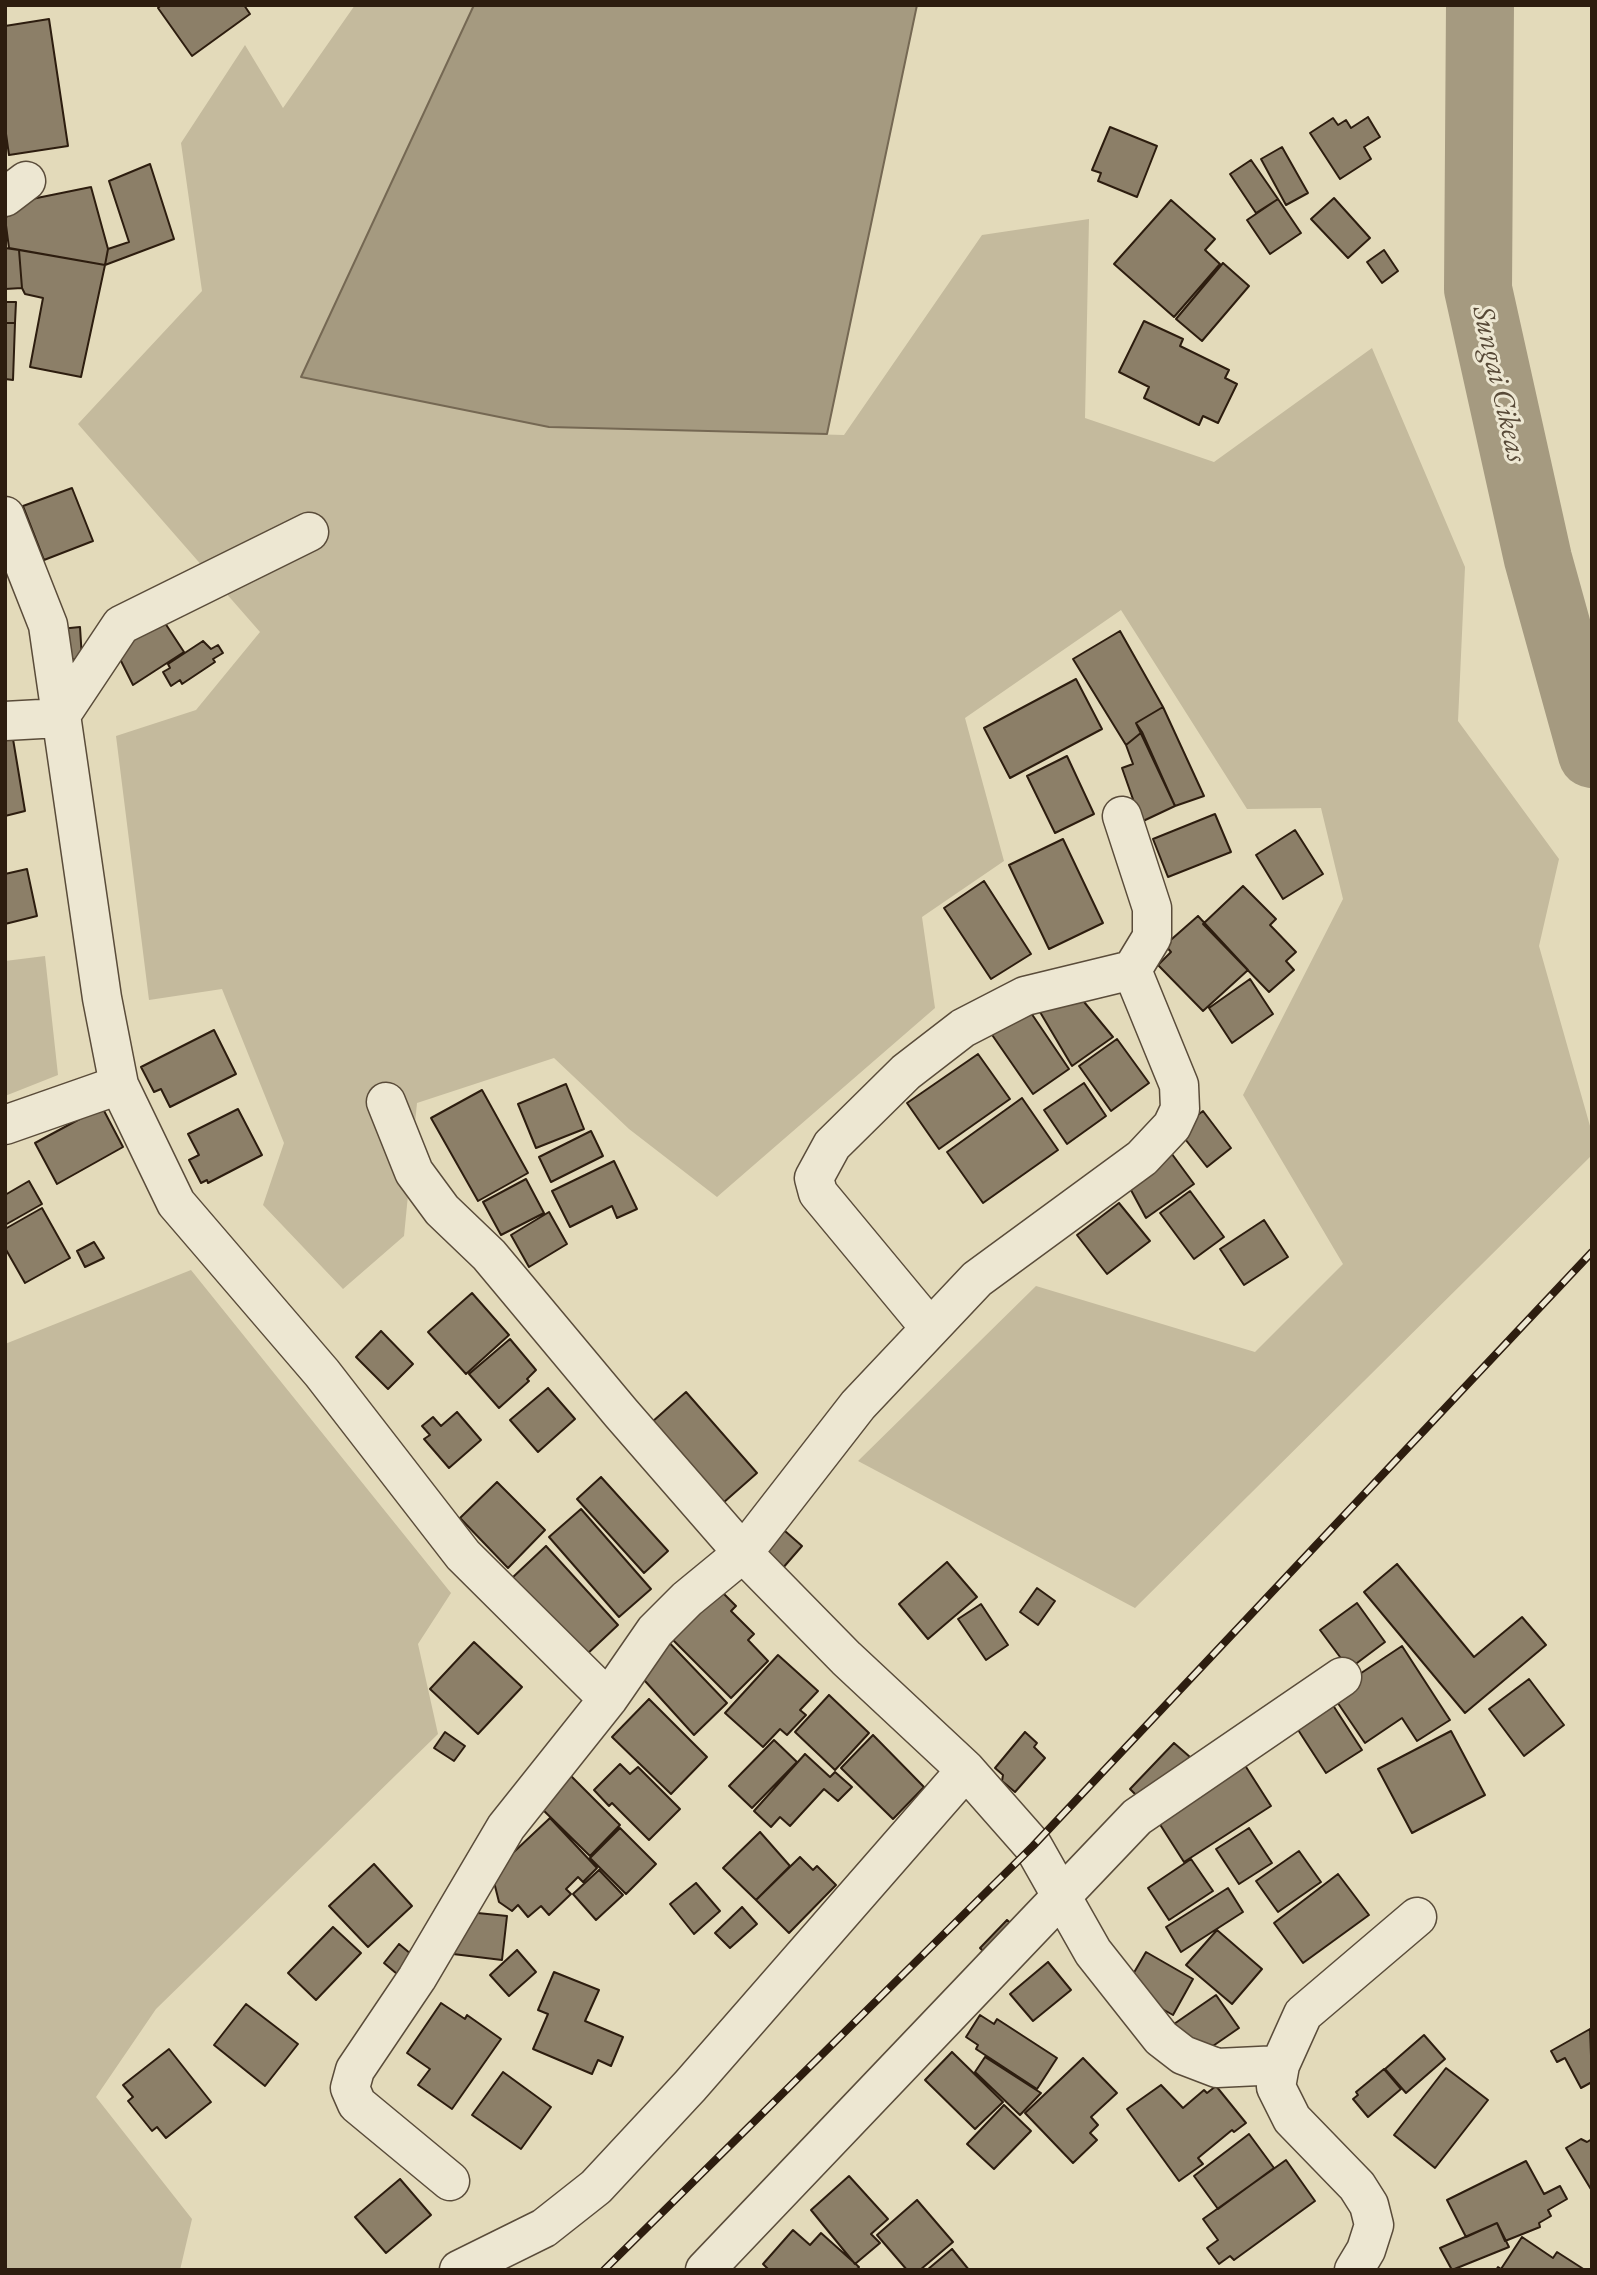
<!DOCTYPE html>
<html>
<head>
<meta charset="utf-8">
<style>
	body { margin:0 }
	#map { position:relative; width:1597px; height:2275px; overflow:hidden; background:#e3daba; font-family:"EB Garamond",serif }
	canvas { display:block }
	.frame { position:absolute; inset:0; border:7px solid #2d1d0f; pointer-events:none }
</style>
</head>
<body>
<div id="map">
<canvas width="1597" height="2275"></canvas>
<div class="frame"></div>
</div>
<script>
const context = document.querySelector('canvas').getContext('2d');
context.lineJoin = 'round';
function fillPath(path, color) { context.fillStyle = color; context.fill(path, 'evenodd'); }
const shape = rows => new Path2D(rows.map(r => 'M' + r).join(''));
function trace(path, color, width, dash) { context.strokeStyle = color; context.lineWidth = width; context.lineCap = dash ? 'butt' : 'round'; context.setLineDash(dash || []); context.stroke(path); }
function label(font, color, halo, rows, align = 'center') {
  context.font = font + ' "EB Garamond",serif'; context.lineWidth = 6; context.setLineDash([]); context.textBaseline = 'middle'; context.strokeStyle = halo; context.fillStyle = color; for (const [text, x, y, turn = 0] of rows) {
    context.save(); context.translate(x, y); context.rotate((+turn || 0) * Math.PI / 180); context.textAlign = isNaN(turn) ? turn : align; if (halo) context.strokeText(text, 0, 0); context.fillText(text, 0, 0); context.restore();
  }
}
fillPath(shape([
	[355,5,474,5,301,377,549,427,844,435,982,235,1089,219,1085,418,1214,462,1372,348,1465,567,1458,721,1559,859,1539,946,1592,1133,1592,1155,1135,1608,858,1461,1036,1286,1255,1352,1343,1264,1243,1095,1343,899,1321,808,1247,809,1121,610,965,718,1004,861,922,917,935,1008,717,1197,629,1129,554,1058,417,1103,404,1236,343,1289,263,1205,284,1143,222,989,149,1000,116,736,196,710,260,632,78,424,202,291,181,143,245,45,283,108],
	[45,956,58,1075,5,1096,5,961],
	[191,1270,451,1593,418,1644,438,1734,156,2009,96,2097,192,2219,180,2270,5,2270,5,1344]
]), '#c4ba9d');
const water = shape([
	[474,5,917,5,827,434,549,427,301,377,474,5]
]);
fillPath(water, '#a59a80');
trace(water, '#756853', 2);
trace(shape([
	[1480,5,1478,289,1538,559,1592,754]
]), '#a59a80', 68);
const building = shape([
	[161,5,244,5,250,14,192,56,158,8,161,5],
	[49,19,68,146,9,155,5,127,5,26,49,19],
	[1368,117,1380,137,1364,147,1371,159,1340,179,1310,133,1333,118,1338,125,1346,120,1351,128,1368,117],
	[1110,127,1157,146,1137,197,1098,181,1101,173,1092,170,1110,127],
	[1282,147,1308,193,1286,205,1261,159,1282,147],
	[1251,160,1278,199,1256,213,1230,174,1251,160],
	[150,164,174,239,105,265,108,249,129,242,109,181,150,164],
	[91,187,108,249,105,265,9,248,5,218,27,200,91,187],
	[1334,198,1370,238,1348,258,1311,219,1334,198],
	[1278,199,1301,233,1270,254,1247,220,1278,199],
	[1171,200,1215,239,1205,250,1220,264,1174,317,1114,264,1171,200],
	[5,248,19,250,22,288,5,289,5,248],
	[19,250,105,265,81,377,30,367,43,298,25,294,22,288,19,250],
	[1384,250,1398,271,1382,283,1367,262,1384,250],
	[1223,263,1249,286,1202,341,1176,319,1223,263],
	[5,302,16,302,15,323,5,323,5,302],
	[1144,321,1183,339,1180,346,1229,370,1225,378,1237,384,1218,423,1203,416,1199,425,1144,398,1149,387,1119,372,1144,321],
	[5,323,15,323,13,380,5,379,5,323],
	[72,488,93,541,44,560,23,506,72,488],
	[163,620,184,652,133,685,115,649,163,620],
	[80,627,82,659,63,660,60,629,80,627],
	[1120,631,1163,707,1136,723,1142,732,1126,745,1073,659,1120,631],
	[203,641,211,649,218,645,223,653,213,659,215,662,182,684,180,680,171,686,163,672,170,668,168,664,203,641],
	[1076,679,1102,729,1010,778,984,728,1076,679],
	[1163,707,1204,796,1175,806,1136,723,1163,707],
	[11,727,25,811,5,816,5,728,11,727],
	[1142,732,1175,806,1141,822,1122,768,1133,764,1126,745,1142,732],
	[1067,756,1094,814,1055,833,1027,776,1067,756],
	[1215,814,1231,852,1168,877,1153,839,1215,814],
	[1295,830,1323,874,1283,899,1256,855,1295,830],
	[1063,839,1103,923,1049,949,1009,865,1063,839],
	[27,869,37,916,5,924,5,874,27,869],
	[984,881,1031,954,991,979,944,908,984,881],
	[1243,886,1276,919,1270,925,1296,952,1286,961,1294,970,1269,992,1203,924,1243,886],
	[1198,916,1248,970,1203,1011,1158,965,1171,952,1165,945,1198,916],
	[1250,979,1273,1014,1232,1043,1209,1008,1250,979],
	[1075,991,1113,1037,1072,1066,1040,1012,1075,991],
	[1025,1004,1069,1069,1033,1094,988,1029,1025,1004],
	[214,1030,236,1074,170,1107,161,1089,154,1092,141,1067,214,1030],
	[1117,1039,1149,1083,1111,1111,1079,1066,1117,1039],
	[978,1054,1010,1099,939,1149,907,1103,978,1054],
	[1084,1083,1106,1116,1067,1144,1044,1110,1084,1083],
	[566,1084,584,1129,536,1148,518,1104,566,1084],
	[482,1090,528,1173,478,1201,431,1118,482,1090],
	[1022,1098,1058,1150,983,1203,947,1152,1022,1098],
	[102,1107,123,1147,57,1184,35,1143,102,1107],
	[238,1109,262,1155,208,1183,207,1180,201,1183,189,1160,199,1155,188,1134,238,1109],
	[1203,1111,1231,1148,1207,1167,1178,1130,1203,1111],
	[591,1131,603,1156,551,1182,539,1157,591,1131],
	[1166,1146,1194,1184,1146,1218,1125,1179,1166,1146],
	[614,1161,637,1209,617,1218,612,1206,570,1227,552,1191,614,1161],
	[526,1179,544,1213,501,1235,483,1202,526,1179],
	[29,1181,42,1204,5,1225,5,1195,29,1181],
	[1190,1191,1224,1237,1194,1259,1160,1213,1190,1191],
	[1119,1203,1150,1241,1107,1274,1077,1235,1119,1203],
	[42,1208,70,1258,25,1283,5,1248,5,1229,42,1208],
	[549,1212,567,1244,529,1267,511,1235,549,1212],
	[1264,1220,1288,1257,1244,1285,1220,1249,1264,1220],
	[94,1242,104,1258,85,1267,77,1251,94,1242],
	[472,1293,509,1335,466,1374,428,1332,472,1293],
	[381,1331,413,1364,388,1389,356,1357,381,1331],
	[510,1339,536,1370,527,1379,529,1381,499,1408,469,1374,510,1339],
	[548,1388,575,1419,538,1452,510,1420,548,1388],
	[686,1392,757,1473,723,1503,652,1422,686,1392],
	[457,1412,481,1440,449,1468,424,1439,430,1435,422,1426,433,1417,441,1426,457,1412],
	[601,1477,668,1551,644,1573,577,1499,601,1477],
	[497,1482,545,1530,508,1568,460,1518,497,1482],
	[581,1509,651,1589,619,1617,549,1537,581,1509],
	[777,1524,802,1546,782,1569,757,1548,777,1524],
	[546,1546,618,1625,585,1656,512,1578,546,1546],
	[947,1562,977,1597,928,1639,899,1604,947,1562],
	[1397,1564,1474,1657,1522,1617,1546,1645,1465,1713,1364,1592,1397,1564],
	[1037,1588,1055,1601,1038,1625,1020,1612,1037,1588],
	[719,1589,736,1606,731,1611,754,1634,748,1640,768,1661,731,1698,666,1633,719,1589],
	[1357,1603,1385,1642,1349,1669,1320,1630,1357,1603],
	[981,1604,1008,1645,986,1660,958,1619,981,1604],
	[661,1634,727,1703,694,1735,635,1670,661,1634],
	[474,1642,522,1687,478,1734,430,1689,474,1642],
	[1402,1646,1450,1720,1417,1741,1402,1718,1365,1743,1331,1693,1402,1646],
	[778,1655,818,1691,800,1710,806,1715,787,1735,780,1729,763,1747,725,1713,778,1655],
	[1529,1679,1564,1725,1524,1756,1489,1709,1529,1679],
	[829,1695,869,1733,835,1770,795,1732,829,1695],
	[1327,1696,1362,1750,1326,1773,1291,1719,1327,1696],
	[649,1699,707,1757,671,1794,612,1737,649,1699],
	[1451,1731,1485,1795,1412,1833,1378,1769,1451,1731],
	[445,1732,465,1746,454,1761,434,1748,445,1732],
	[1025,1732,1037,1743,1034,1747,1045,1758,1015,1792,1002,1781,1003,1775,995,1768,1025,1732],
	[873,1735,924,1787,893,1819,841,1768,873,1735],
	[774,1740,797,1762,752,1808,729,1786,774,1740],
	[1174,1743,1190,1757,1144,1803,1130,1789,1174,1743],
	[805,1754,830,1777,835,1772,852,1787,838,1801,824,1789,790,1826,780,1817,771,1827,754,1811,805,1754],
	[1239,1756,1271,1806,1184,1862,1152,1812,1239,1756],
	[620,1764,630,1774,638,1767,680,1809,649,1840,612,1803,609,1806,594,1790,620,1764],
	[569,1774,620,1825,590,1856,538,1805,569,1774],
	[550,1818,597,1868,583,1882,578,1877,566,1889,571,1894,549,1915,541,1906,528,1917,518,1905,512,1911,499,1902,493,1878,500,1865,550,1818],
	[620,1828,656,1864,626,1894,590,1858,620,1828],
	[1249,1828,1272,1863,1239,1884,1216,1849,1249,1828],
	[760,1832,790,1866,756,1900,723,1868,760,1832],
	[1299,1851,1321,1882,1278,1912,1256,1881,1299,1851],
	[800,1857,813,1870,817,1866,836,1885,789,1933,756,1900,800,1857],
	[1191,1859,1213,1891,1169,1920,1148,1888,1191,1859],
	[374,1864,412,1906,368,1947,329,1906,374,1864],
	[599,1870,623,1895,596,1920,573,1894,599,1870],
	[1338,1874,1369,1915,1303,1963,1274,1923,1338,1874],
	[696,1883,720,1911,694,1934,670,1904,696,1883],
	[1228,1888,1243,1912,1181,1952,1166,1927,1228,1888],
	[742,1907,757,1924,730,1948,715,1933,742,1907],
	[458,1911,507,1916,502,1960,453,1954,458,1911],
	[1007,1920,1017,1929,990,1958,980,1948,1007,1920],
	[333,1927,361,1953,316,2000,288,1973,333,1927],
	[1217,1930,1262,1969,1232,2004,1186,1965,1217,1930],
	[399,1944,418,1960,403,1979,384,1963,399,1944],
	[517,1950,536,1972,509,1996,490,1975,517,1950],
	[1146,1952,1193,1979,1173,2015,1125,1988,1146,1952],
	[1048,1962,1071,1990,1033,2021,1010,1994,1048,1962],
	[554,1972,599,1990,585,2021,623,2037,611,2066,598,2060,592,2074,533,2049,548,2014,538,2010,554,1972],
	[1216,1995,1239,2028,1197,2057,1174,2024,1216,1995],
	[441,2003,465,2019,467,2015,501,2039,452,2109,418,2085,430,2069,407,2053,441,2003],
	[246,2004,298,2044,265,2086,214,2045,246,2004],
	[980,2015,994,2024,997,2019,1057,2058,1037,2089,976,2049,978,2045,966,2037,980,2015],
	[1590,2029,1592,2082,1581,2088,1565,2058,1557,2062,1551,2051,1590,2029],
	[1424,2035,1445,2059,1406,2093,1385,2069,1424,2035],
	[169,2049,211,2102,166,2138,157,2127,152,2131,128,2101,133,2097,123,2085,169,2049],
	[952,2052,1003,2102,975,2129,925,2080,952,2052],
	[985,2057,1041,2093,1020,2115,975,2072,985,2057],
	[1083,2058,1117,2093,1091,2117,1098,2125,1090,2133,1097,2140,1073,2163,1025,2113,1083,2058],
	[1446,2068,1488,2100,1435,2168,1394,2135,1446,2068],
	[1384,2069,1401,2089,1368,2117,1353,2099,1358,2095,1356,2092,1384,2069],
	[503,2072,551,2107,521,2149,472,2115,503,2072],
	[1161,2085,1183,2108,1204,2090,1207,2093,1216,2086,1246,2123,1234,2132,1232,2130,1198,2158,1203,2164,1179,2181,1127,2109,1161,2085],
	[1004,2105,1031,2131,994,2169,967,2144,1004,2105],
	[1249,2134,1274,2168,1218,2209,1194,2176,1249,2134],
	[1581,2139,1587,2142,1592,2139,1592,2191,1566,2148,1581,2139],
	[1286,2160,1315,2201,1234,2260,1230,2256,1219,2264,1207,2248,1218,2240,1203,2219,1286,2160],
	[1526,2161,1544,2194,1560,2186,1567,2199,1548,2210,1551,2216,1539,2223,1540,2227,1505,2241,1497,2223,1466,2237,1447,2200,1526,2161],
	[849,2176,888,2219,871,2234,880,2243,855,2264,811,2210,849,2176],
	[400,2179,431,2215,386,2253,355,2217,400,2179],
	[917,2200,953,2242,920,2270,907,2270,877,2235,917,2200],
	[1497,2223,1509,2247,1452,2270,1440,2248,1497,2223],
	[793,2230,810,2245,821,2233,859,2267,856,2270,769,2270,763,2264,793,2230],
	[1522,2237,1553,2258,1557,2252,1585,2270,1496,2270,1498,2267,1501,2269,1522,2237],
	[952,2249,969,2270,927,2270,952,2249]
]);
fillPath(building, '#8c7f68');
trace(building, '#2d1d0f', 2);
const minor = shape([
	[5,197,26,181],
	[5,516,48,625,102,998,119,1085,176,1203,322,1373,463,1555,608,1699],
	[5,721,59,718,121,625,309,532],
	[386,1102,414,1172,442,1210,489,1255,621,1413,743,1553,846,1658,966,1770,1033,1846,1093,1952,1161,2038,1183,2055,1217,2068,1280,2065,1276,2087,1292,2119,1357,2186,1369,2205,1374,2225,1366,2250,1354,2270],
	[5,1125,119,1085],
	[930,1328,818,1193,814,1178,832,1145,906,1072,963,1028,1025,996,1132,970],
	[1280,2065,1303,2014,1417,1917],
	[450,2181,357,2104,350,2088,355,2070,417,1978,506,1827,608,1699,655,1631,687,1599,743,1553,858,1405,977,1279,1142,1158,1172,1126,1180,1109,1179,1085,1132,970,1152,937,1152,908,1122,816],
	[459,2270,544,2228,596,2187,690,2086,966,1770],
	[705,2270,1137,1817,1342,1677]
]);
trace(minor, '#5a4c3a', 41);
trace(minor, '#ede7d2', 38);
const rail = shape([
	[604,2270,1033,1846,1592,1252]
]);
trace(rail, '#2d1d0f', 8);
trace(rail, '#ede7d2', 5, [16]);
label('italic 30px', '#574937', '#ede7d2', [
	["Sungai Cikeas",1499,384,77]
]);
</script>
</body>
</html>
